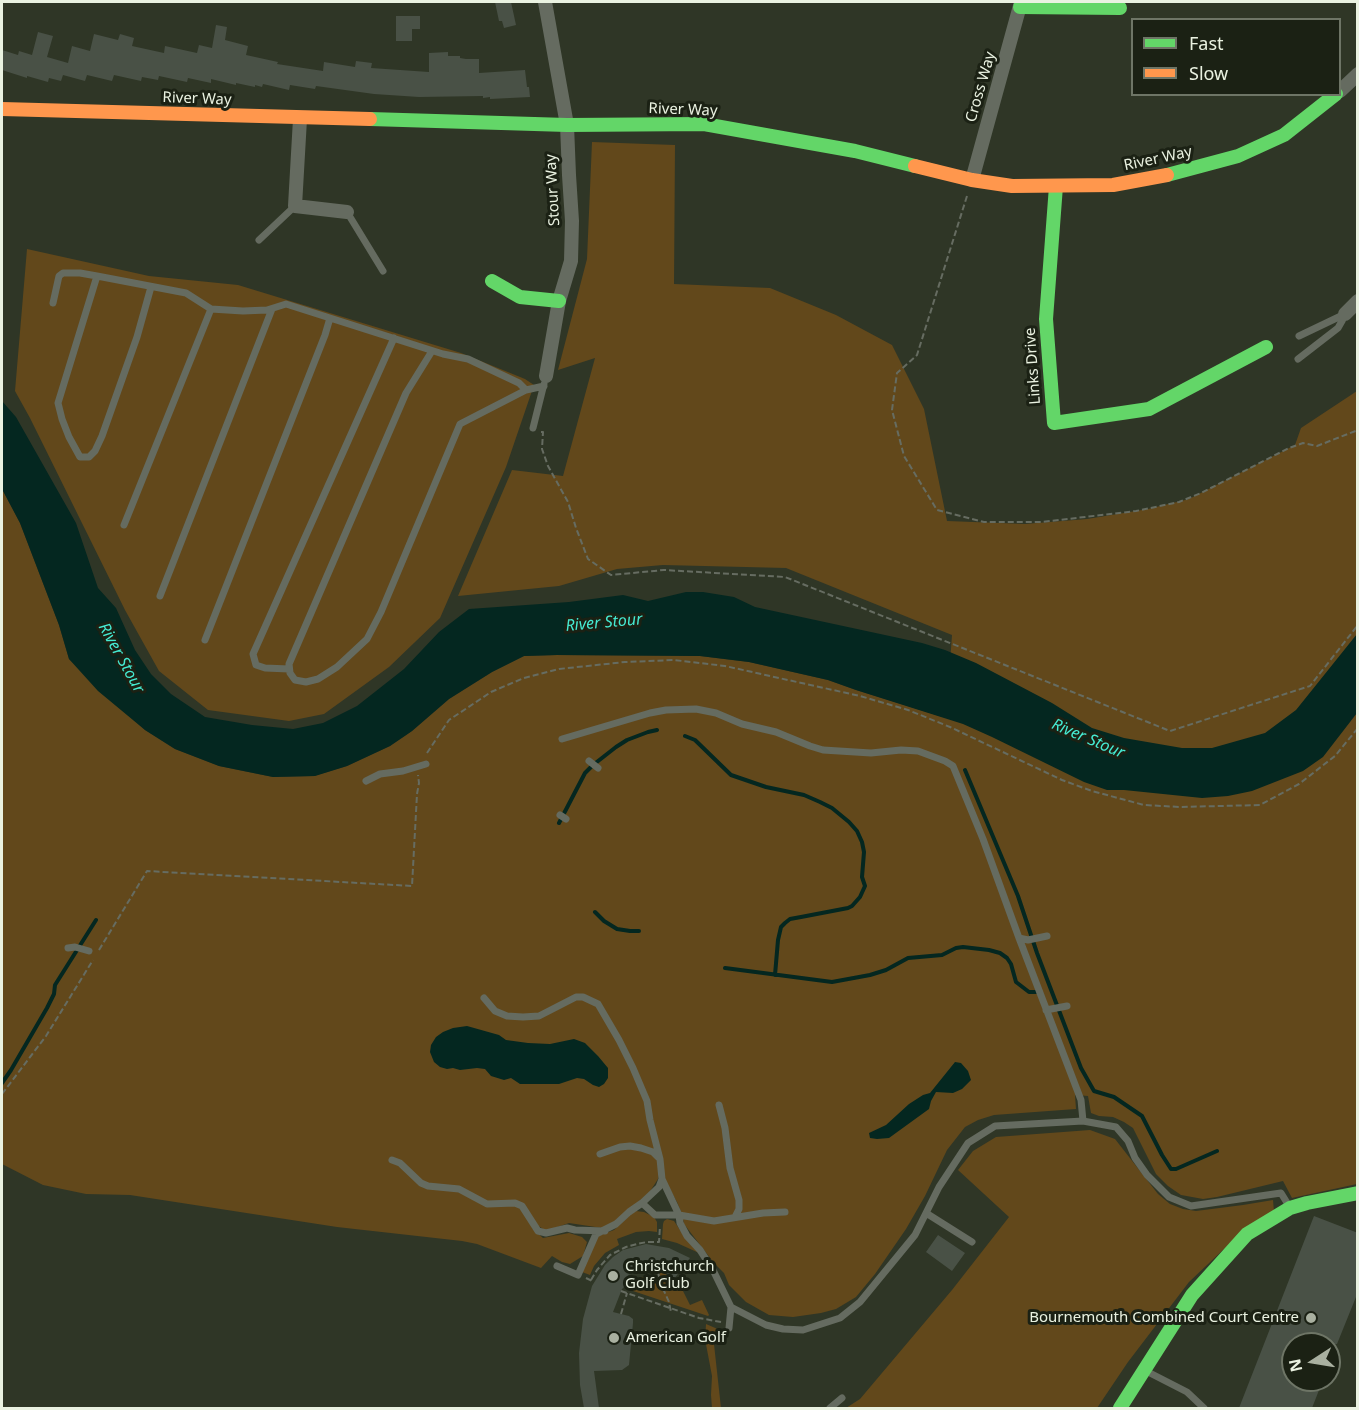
<!DOCTYPE html>
<html>
<head>
<meta charset="utf-8">
<style>
	body { margin:0 }
	#map { position:relative; width:1359px; height:1410px; overflow:hidden; background:#2f3626; font-family:"Noto Sans",sans-serif }
	canvas { display:block }
	.frame { position:absolute; inset:0; border:3px solid #eaf2e1; pointer-events:none }
	.legend { position:absolute; left:1131px; top:18px; width:210px; height:78px; box-sizing:border-box; background:#1b2114; border:2px solid #6e7566; margin:0; padding:8px 10px; list-style:none; font-size:18px; color:#eaf2e1 }
	.legend li { display:flex; align-items:center; gap:12px; height:30px }
	.legend b { width:30px; border:2px solid #6e7566 }
	.north { position:absolute; left:1281px; top:1332px; width:60px; height:60px; box-sizing:border-box; background:#1b2114; border:2px solid #6e7566; border-radius:50%; rotate:258deg; font-size:16px; font-weight:700; line-height:24px; text-align:center; color:#eaf2e1 }
	.north::after { content:''; display:block; margin:auto; width:21px; height:27px; background:#a9b0a0; clip-path:polygon(50% 0,100% 100%,50% 72%,0 100%) }
</style>
</head>
<body>
<div id="map">
<canvas width="1359" height="1410"></canvas>
<div class="frame"></div>
<ul class="legend">
<li><b style="height:8px;background:#63d668"></b>Fast</li>
<li><b style="height:8px;background:#ff974d"></b>Slow</li>
</ul>
<div class="north">N</div>
</div>
<script>
const context = document.querySelector('canvas').getContext('2d');
context.lineJoin = 'round';
function fillPath(path, color) { context.fillStyle = color; context.fill(path, 'evenodd'); }
const shape = rows => new Path2D(rows.map(r => 'M' + r).join(''));
function trace(path, color, width, dash) { context.strokeStyle = color; context.lineWidth = width; context.lineCap = dash ? 'butt' : 'round'; context.setLineDash(dash || []); context.stroke(path); }
function label(font, color, halo, rows, align = 'center') {
  context.font = font + ' "Noto Sans",sans-serif'; context.lineWidth = 6; context.setLineDash([]); context.textBaseline = 'middle'; context.strokeStyle = halo; context.fillStyle = color; for (const [text, x, y, turn = 0] of rows) {
    context.save(); context.translate(x, y); context.rotate((+turn || 0) * Math.PI / 180); context.textAlign = isNaN(turn) ? turn : align; if (halo) context.strokeText(text, 0, 0); context.fillText(text, 0, 0); context.restore();
  }
}
fillPath(shape([
	[592,142,675,145,674,284,770,288,836,315,892,345,924,409,947,521,1025,524,1087,519,1148,509,1189,499,1295,445,1301,428,1357,391,1357,1184,1292,1198,1283,1181,1217,1197,1203,1199,1181,1195,1168,1186,1156,1174,1133,1128,1124,1122,1113,1117,1099,1116,1091,1113,1088,1096,1075,1095,1076,1109,994,1115,978,1120,965,1127,947,1150,925,1196,906,1229,875,1274,856,1297,836,1309,821,1313,793,1317,769,1315,746,1302,729,1285,724,1273,714,1263,684,1224,682,1214,677,1202,660,1172,658,1179,649,1193,609,1226,602,1228,569,1223,546,1231,537,1225,532,1228,543,1238,569,1233,582,1237,587,1242,583,1256,570,1264,562,1262,552,1256,541,1268,477,1244,462,1241,337,1227,130,1195,86,1194,43,1185,2,1164,2,489,20,523,59,625,69,659,145,730,175,749,219,766,273,777,314,776,347,766,390,746,412,731,449,699,492,672,524,656,557,655,700,656,749,662,828,680,856,690,946,718,952,635,786,568,663,565,617,569,559,586,458,596,512,470,563,476,595,358,558,370,587,259],
	[27,249,149,276,238,285,461,353,525,379,534,385,506,467,440,618,389,667,324,714,289,721,208,710,159,671,125,610,30,418,15,391],
	[1090,1130,1115,1139,1158,1194,1170,1204,1183,1209,1196,1211,1243,1205,1273,1200,1274,1212,1244,1230,1189,1282,1128,1362,1097,1408,846,1408,860,1399,952,1290,1009,1217,958,1170,973,1151,996,1137],
	[636,1211,644,1212,654,1217,657,1222,657,1232,649,1231,636,1232,617,1239,619,1245,605,1253,594,1266,590,1275,582,1272,598,1236,614,1230,631,1214],
	[667,1219,674,1221,686,1239,699,1253,677,1243,662,1239,663,1224,664,1221],
	[660,1271,674,1279,681,1287,690,1305,702,1300,709,1315,708,1316,627,1289,631,1284,642,1277,647,1277,658,1282],
	[706,1324,720,1330,722,1333,713,1335,721,1408,712,1408,711,1395,712,1376,705,1339]
]), '#62481b');
fillPath(shape([
	[2,401,16,417,76,523,98,588,116,608,135,650,151,674,171,694,205,717,252,725,293,729,323,723,357,706,404,669,439,632,469,609,569,602,623,595,648,601,686,592,703,592,734,597,755,607,922,643,945,650,976,663,1052,703,1092,728,1124,738,1182,748,1212,748,1265,733,1296,710,1357,634,1357,713,1323,757,1303,771,1252,791,1228,796,1202,798,1124,790,1107,790,1084,782,992,737,963,724,856,690,828,680,749,662,700,656,557,655,524,656,492,672,449,699,412,731,390,746,347,766,315,776,273,777,219,766,175,749,145,730,98,691,69,659,59,625,20,523,2,489],
	[467,1026,499,1035,506,1040,528,1043,550,1044,574,1039,585,1043,598,1056,608,1068,608,1078,604,1084,599,1087,593,1085,584,1079,577,1078,559,1084,520,1084,511,1078,504,1080,491,1076,485,1069,477,1068,460,1070,453,1068,447,1069,440,1067,434,1062,430,1052,431,1045,436,1037,443,1032,453,1028],
	[955,1062,961,1063,968,1071,971,1080,962,1089,953,1093,936,1092,931,1101,929,1109,889,1138,877,1139,870,1138,869,1133,886,1125,909,1104,923,1095,930,1093]
]), '#042720');
trace(shape([
	[685,736,695,740,731,775,766,787,804,795,820,802,832,808,849,822,857,831,862,842,864,852,862,877,865,886,860,897,852,906,848,908,801,917,790,919,785,923,781,927,778,940,775,975],
	[965,770,1018,896,1037,953,1081,1068,1094,1091,1114,1097,1142,1116,1162,1155,1171,1169,1176,1169,1217,1151],
	[559,823,585,773,593,765,616,747,627,740,648,732,657,730],
	[595,912,604,921,617,929,630,931,639,931],
	[725,968,832,982,870,975,886,970,908,958,942,955,956,948,963,947,989,950,1000,953,1007,958,1011,964,1016,982,1029,992,1036,992],
	[2,1083,11,1070,47,1008,54,994,55,985,96,920]
]), '#042720', 4);
fillPath(shape([
	[495,2,511,2,516,25,504,28,502,21,499,21],
	[396,16,420,16,420,29,412,29,412,41,396,41],
	[216,25,227,27,225,40,248,46,246,55,278,62,277,64,323,71,324,62,355,67,356,61,372,63,371,68,429,72,429,53,448,52,448,56,460,56,460,58,466,59,479,59,479,73,525,70,527,87,529,87,530,97,490,99,490,97,483,98,483,96,419,97,374,94,316,86,315,89,290,85,289,90,263,84,262,87,255,85,255,87,236,83,236,85,211,79,211,83,188,78,187,82,159,76,158,80,142,77,141,81,114,75,112,81,87,75,85,81,63,75,61,81,49,78,48,82,27,76,27,78,2,70,2,50,18,55,19,51,32,55,38,32,53,36,47,57,68,63,72,46,90,51,94,34,118,40,120,34,134,38,132,46,164,53,165,46,197,53,199,45,212,48],
	[1314,1216,1358,1233,1358,1292,1337,1344,1293,1344,1293,1380,1323,1380,1312,1408,1239,1408],
	[938,1235,965,1253,952,1271,926,1252],
	[646,1244,669,1248,690,1258,674,1279,667,1274,654,1270,646,1270,628,1275,631,1280,622,1289,613,1312,629,1316,633,1319,633,1323,629,1365,622,1370,594,1371,599,1408,584,1408,580,1385,579,1353,583,1319,592,1286,605,1265,613,1257,623,1250]
]), '#495146');
trace(shape([
	[967,196,917,355,897,373,892,410,904,456,937,510,984,522,1042,522,1136,511,1179,502,1201,493,1289,448,1303,443,1317,446,1358,430],
	[541,432,543,432,542,449,548,466,568,502,576,528,588,559,611,575,664,570,785,577,1170,731,1310,686,1358,625],
	[427,753,449,720,491,692,524,678,559,669,625,662,674,660,725,666,860,696,908,710,950,727,1062,780,1092,791,1144,805,1180,807,1260,805,1299,784,1335,756,1358,728],
	[99,950,147,871,412,886,417,794,419,783,418,775],
	[2,1094,46,1036,93,960],
	[658,1271,660,1282,669,1302,671,1312],
	[586,1278,594,1282],
	[591,1280,597,1270,610,1255,626,1247,637,1244,647,1242,659,1242,660,1226],
	[621,1291,699,1318,721,1322],
	[621,1314,627,1293]
]), '#666c61', 2, [6, 3]);
trace(shape([
	[347,212,383,271],
	[259,240,295,206],
	[97,276,58,403,62,419,69,437,80,457,89,457,95,451,102,436,137,337,151,287],
	[53,303,59,276,63,273,80,273,97,276,186,293,211,309,243,311,267,310,286,304,443,354,468,359,519,383,526,390,544,386],
	[1299,336,1345,314],
	[432,351,406,393,289,664,290,673,295,680,306,682,318,679,337,667,367,639,381,612,460,424,526,390],
	[1298,359,1338,328,1342,321,1345,314],
	[533,428,544,384],
	[124,525,211,309],
	[160,596,272,309],
	[205,640,325,335,330,318],
	[289,669,265,668,256,665,253,654,394,338],
	[562,739,650,713,666,710,696,709,716,713,742,724,776,732,810,746,823,750,871,753,901,750,918,751,945,761,953,766,983,839,1019,938,1081,1100,1083,1121],
	[589,761,598,768],
	[366,781,380,774,403,771,426,764],
	[560,815,566,819],
	[1019,938,1028,940,1047,936],
	[68,948,75,947,89,951],
	[484,998,495,1011,507,1016,523,1017,539,1016,576,997,583,997,598,1004,619,1040,633,1068,647,1101,650,1120,660,1159,662,1179,679,1215,680,1223,687,1236,700,1250,713,1270,731,1307,766,1325,783,1329,803,1330,840,1318,860,1302,915,1235,939,1187,968,1143,995,1126,1083,1121,1116,1127,1128,1141,1135,1158,1147,1175,1169,1197,1191,1206,1281,1193,1289,1206],
	[1046,1010,1067,1006],
	[719,1105,725,1128,730,1168,739,1200,739,1209,735,1217],
	[600,1154,620,1147,630,1146,641,1148,653,1152,658,1157],
	[392,1160,400,1163,421,1183,428,1186,459,1189,487,1204,515,1203,522,1206,538,1231,546,1233,567,1228,575,1230,605,1231],
	[642,1203,655,1215,679,1215,714,1221,763,1213,785,1212],
	[926,1213,972,1242],
	[557,1266,578,1275,596,1234,616,1224,629,1212,642,1203,659,1187,662,1179],
	[729,1328,731,1307],
	[1146,1371,1187,1392,1204,1408],
	[830,1408,842,1398]
]), '#656b60', 7);
trace(shape([
	[545,2,567,125,569,175,572,221,571,261,559,301,546,376],
	[1340,91,1358,74],
	[300,119,295,206,347,212],
	[972,180,1021,2],
	[1345,314,1358,301]
]), '#656b60', 14);
trace(shape([
	[1020,7,1120,8],
	[370,119,567,125,704,124,855,151,915,166],
	[1167,175,1238,156,1284,135,1336,94],
	[1056,186,1046,319,1054,423,1149,409,1266,347],
	[492,281,520,297,559,301],
	[1120,1408,1192,1295,1247,1234,1290,1208,1307,1203,1358,1193]
]), '#63d668', 14);
trace(shape([
	[2,109,370,119],
	[915,166,972,180,1012,186,1113,185,1167,175]
]), '#ff974d', 14);
for (const [x, y, r, color] of [
	[613,1276,6,"#a9b0a0"],
	[1311,1318,6,"#a9b0a0"],
	[614,1338,6,"#a9b0a0"]
]) { const dot = new Path2D(); dot.arc(x, y, r, 0, 2 * Math.PI); context.fillStyle = color; context.fill(dot); trace(dot, '#1b2114', 2); }
label('15px', '#eaf2e1', '#1b2114', [
	["Cross Way",981,87,-74],
	["River Way",197,99,2],
	["River Way",683,110,2],
	["River Way",1158,159,-12],
	["Stour Way",553,190,-93],
	["Links Drive",1033,366,-94]
]);
label('15px', '#eaf2e1', '#1b2114', [
	["Christchurch",625,1267],
	["Golf Club",625,1284],
	["Bournemouth Combined Court Centre",1299,1318,"right"],
	["American Golf",626,1338]
], 'left');
label('italic 16px', '#45ead2', '#1b2114', [
	["River Stour",604,623,-5],
	["River Stour",121,658,61],
	["River Stour",1088,739,23]
]);
</script>
</body>
</html>
